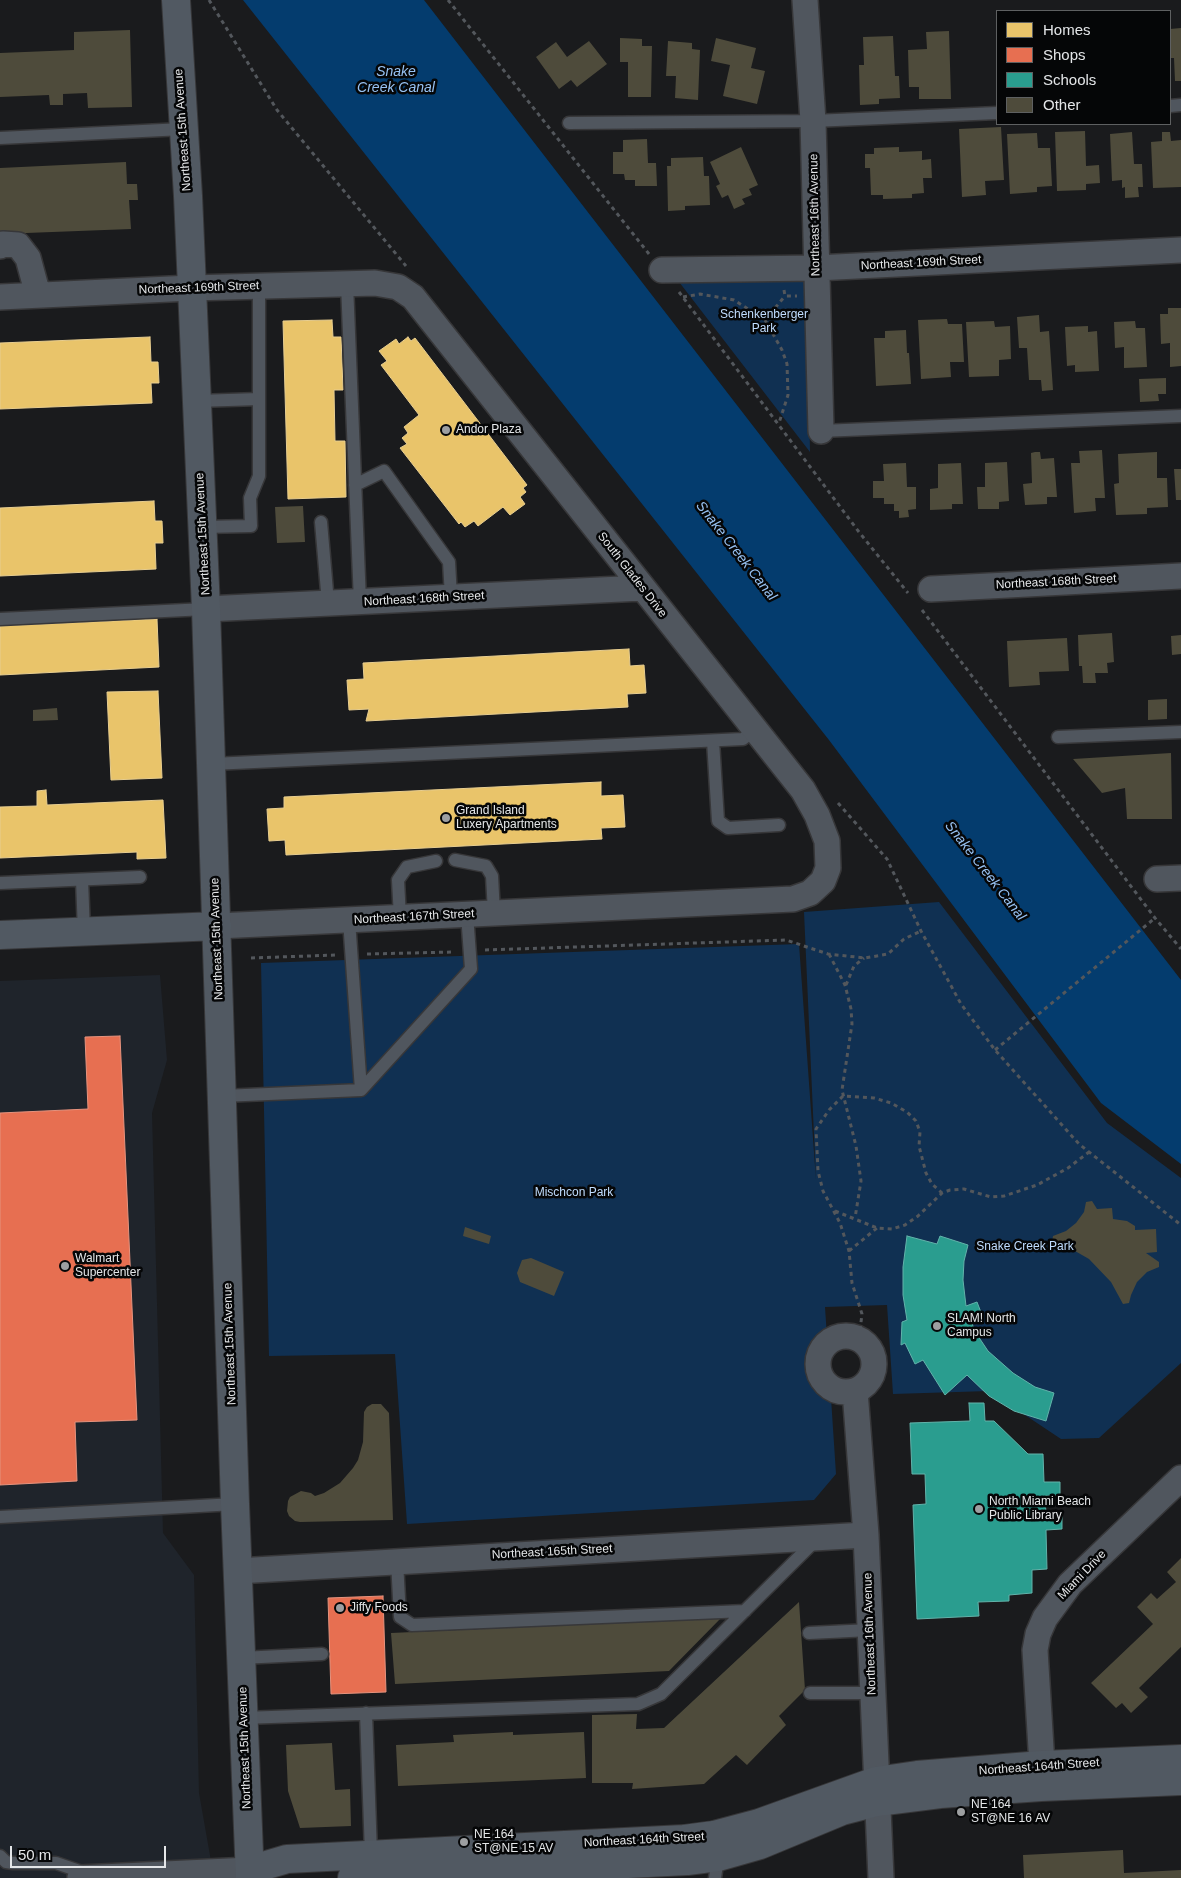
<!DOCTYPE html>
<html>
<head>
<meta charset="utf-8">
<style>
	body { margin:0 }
	#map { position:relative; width:1181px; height:1878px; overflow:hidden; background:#1a1b1d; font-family:Helvetica,sans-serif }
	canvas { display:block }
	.legend { position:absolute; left:996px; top:10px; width:175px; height:115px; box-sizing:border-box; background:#050607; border:1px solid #5e6061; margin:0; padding:6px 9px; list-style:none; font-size:15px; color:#e4e6e8 }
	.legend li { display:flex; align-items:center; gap:10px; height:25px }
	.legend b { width:25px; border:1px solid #5e6061 }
	.scale { position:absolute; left:10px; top:1846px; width:156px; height:22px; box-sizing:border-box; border:2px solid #e4e6e8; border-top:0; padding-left:6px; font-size:15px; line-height:18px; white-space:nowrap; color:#e4e6e8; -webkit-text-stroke:4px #050607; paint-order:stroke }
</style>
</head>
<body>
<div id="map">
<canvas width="1181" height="1878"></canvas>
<ul class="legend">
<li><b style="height:14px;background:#e9c46a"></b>Homes</li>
<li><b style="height:14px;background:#e76f51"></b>Shops</li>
<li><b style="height:14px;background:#2a9d8f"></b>Schools</li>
<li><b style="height:14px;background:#4e4b3b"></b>Other</li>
</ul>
<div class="scale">50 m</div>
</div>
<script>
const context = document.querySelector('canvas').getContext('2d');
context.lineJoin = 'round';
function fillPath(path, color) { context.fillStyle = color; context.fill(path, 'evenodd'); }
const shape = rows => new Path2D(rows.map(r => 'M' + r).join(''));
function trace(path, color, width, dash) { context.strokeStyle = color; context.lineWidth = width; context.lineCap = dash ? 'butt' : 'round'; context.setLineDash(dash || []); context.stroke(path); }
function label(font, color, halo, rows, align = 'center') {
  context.font = font + ' Helvetica,sans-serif'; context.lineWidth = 5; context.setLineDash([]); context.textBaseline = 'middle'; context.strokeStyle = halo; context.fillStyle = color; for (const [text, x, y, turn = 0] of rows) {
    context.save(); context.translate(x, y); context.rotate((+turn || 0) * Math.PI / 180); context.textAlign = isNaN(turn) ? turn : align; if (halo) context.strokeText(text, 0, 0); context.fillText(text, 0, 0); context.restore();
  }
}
fillPath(shape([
	[160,975,167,1060,152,1113,163,1533,194,1575,199,1793,214,1878,0,1878,0,981]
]), '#1f242b');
fillPath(shape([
	[807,276,810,452,676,278],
	[939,902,1107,1123,1181,1178,1181,1363,1099,1438,1061,1439,989,1391,893,1394,887,1305,825,1307,836,1474,814,1500,407,1524,395,1354,269,1356,261,963,799,944,816,1180,804,912]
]), '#103052');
fillPath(shape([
	[243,0,424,0,1181,980,1181,1164,1101,1103,829,740]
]), '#043c6e');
const homes = shape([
	[332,320,333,337,341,337,343,390,334,390,335,441,345,441,346,497,288,499,283,321,332,320],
	[150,337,151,362,158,362,159,383,151,383,152,403,0,409,0,343,150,337],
	[408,337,411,341,415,338,527,485,523,488,526,492,520,497,525,504,510,515,503,507,478,526,474,521,465,527,461,522,459,524,400,448,407,444,402,438,408,433,404,427,419,415,381,365,387,361,379,351,396,339,399,344,408,337],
	[154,501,155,521,162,521,163,543,155,543,156,569,0,576,0,508,154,501],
	[157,619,159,667,0,675,0,626,157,619],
	[629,649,630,666,644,665,646,693,627,694,628,707,366,721,369,709,349,710,347,680,364,679,363,663,629,649],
	[158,691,162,778,111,780,107,692,158,691],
	[601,782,601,796,623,795,625,827,601,828,602,839,286,855,285,840,269,841,267,809,284,808,284,797,601,782],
	[46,790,47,805,163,800,166,858,137,859,137,852,0,858,0,807,37,806,37,791,46,790]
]);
fillPath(homes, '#e9c46a');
trace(homes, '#e8ce90', 1);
const shops = shape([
	[120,1036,137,1420,75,1422,77,1481,0,1485,0,1113,88,1109,85,1037,120,1036],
	[383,1596,386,1692,331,1694,328,1598,383,1596]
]);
fillPath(shops, '#e76f51');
trace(shops, '#e6937e', 1);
const schools = shape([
	[907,1236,937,1244,940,1236,968,1245,964,1261,963,1280,966,1306,977,1302,982,1315,971,1319,974,1330,988,1351,1013,1373,1035,1387,1054,1393,1046,1421,1014,1411,989,1396,967,1375,945,1395,923,1360,915,1364,905,1343,901,1345,902,1322,907,1320,903,1295,903,1267,907,1236],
	[969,1403,984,1403,985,1421,994,1421,1028,1454,1043,1454,1044,1482,1060,1482,1060,1495,1045,1496,1046,1514,1062,1513,1062,1529,1046,1530,1047,1569,1032,1570,1032,1593,1009,1595,1009,1601,978,1602,979,1616,917,1619,913,1505,926,1504,925,1474,912,1474,910,1423,970,1421,969,1403]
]);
fillPath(schools, '#2a9d8f');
trace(schools, '#62b3aa', 1);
fillPath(shape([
	[1181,28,1181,81,1175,81,1174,58,1170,58,1170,29],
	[130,30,132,107,88,108,87,93,63,94,63,105,50,105,49,95,0,97,0,53,74,50,74,32],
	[949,31,951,99,919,99,919,87,909,87,908,50,927,49,926,32],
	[893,36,895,76,899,76,900,98,879,99,879,104,860,105,859,65,864,65,863,37],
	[620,38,642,39,642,46,652,46,651,97,628,97,628,62,620,62],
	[716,38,756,48,751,68,765,71,757,104,723,96,730,65,711,61],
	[589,41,607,64,577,87,571,80,559,89,536,57,556,42,567,57],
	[668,41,692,43,692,49,700,50,698,100,675,98,676,76,666,76],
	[1001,127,1004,180,985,181,986,195,962,197,959,129],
	[1085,131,1086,166,1099,165,1100,183,1086,184,1086,190,1057,191,1055,132],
	[1132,132,1134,164,1142,164,1143,187,1138,187,1139,197,1125,198,1125,187,1122,188,1122,180,1112,181,1110,134],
	[1162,132,1170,132,1171,141,1181,140,1181,187,1153,188,1151,142,1162,141],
	[1037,133,1038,148,1050,148,1052,186,1037,187,1037,192,1010,194,1007,134],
	[647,139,648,163,656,163,657,186,635,186,635,180,625,180,624,174,613,174,613,152,623,152,623,140],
	[741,147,758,185,749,189,752,195,742,199,745,204,734,209,728,195,722,198,716,186,720,184,710,162],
	[899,147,899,152,922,151,922,160,931,159,932,178,923,178,924,193,912,194,912,198,883,199,883,195,871,195,870,168,865,168,865,154,874,154,874,148],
	[703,157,704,176,709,176,710,205,685,206,685,210,668,211,667,166,671,166,671,158],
	[126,162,127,184,137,184,138,200,129,200,131,229,0,234,0,168],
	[1168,308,1181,308,1181,366,1170,367,1170,343,1161,344,1160,314,1168,314],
	[1039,315,1040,332,1049,331,1053,390,1042,391,1041,380,1029,380,1027,348,1019,348,1017,317],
	[947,319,948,324,962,324,964,362,950,362,951,377,921,379,918,320],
	[994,321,995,327,1010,326,1011,359,999,360,999,376,969,377,966,322],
	[1135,321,1136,328,1145,328,1147,367,1124,368,1124,347,1115,348,1114,322],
	[1088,326,1088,332,1097,331,1099,371,1075,372,1075,365,1067,366,1065,327],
	[906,330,907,353,909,353,911,384,876,386,874,338,885,338,885,331],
	[1166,378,1166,394,1158,394,1159,401,1140,402,1139,379],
	[1102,450,1105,498,1095,498,1096,511,1074,513,1071,463,1080,463,1079,451],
	[1035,452,1040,452,1041,459,1054,458,1057,497,1047,497,1047,504,1025,505,1023,484,1032,483,1031,453],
	[1157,452,1157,478,1167,478,1168,507,1147,508,1147,514,1116,515,1114,484,1119,483,1118,454],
	[1007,462,1009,501,999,502,999,509,978,509,977,487,985,487,985,463],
	[906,463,907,487,916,487,916,509,908,510,909,517,899,518,899,511,894,511,894,504,884,504,884,498,873,498,873,481,884,481,883,464],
	[961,463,963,504,952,504,952,509,930,510,930,489,938,488,938,464],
	[1174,469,1181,469,1181,500,1176,500],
	[303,506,305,542,277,543,275,507],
	[1112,633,1114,662,1107,663,1108,673,1095,673,1096,683,1083,683,1082,666,1079,666,1078,635],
	[1181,635,1181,654,1172,655,1171,636],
	[1067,638,1069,671,1039,672,1040,685,1009,687,1007,641],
	[1167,699,1167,719,1148,720,1148,700],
	[57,708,58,720,33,721,33,710],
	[1171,753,1172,819,1127,819,1125,788,1102,793,1073,759],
	[1092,1201,1097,1209,1112,1208,1113,1219,1127,1221,1135,1226,1135,1230,1156,1229,1157,1252,1146,1253,1159,1262,1159,1267,1147,1272,1137,1282,1131,1295,1129,1303,1123,1304,1111,1282,1089,1259,1075,1251,1052,1242,1053,1236,1066,1231,1076,1223,1084,1212,1086,1202],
	[465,1227,491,1236,489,1244,463,1236],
	[531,1258,564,1272,554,1296,520,1282,517,1273,522,1260],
	[372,1404,381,1404,389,1413,393,1520,300,1522,295,1521,289,1516,287,1511,288,1501,290,1497,301,1491,311,1493,315,1496,324,1493,340,1483,353,1468,358,1460,363,1442,364,1412,367,1407],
	[1181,1558,1181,1647,1139,1688,1148,1697,1131,1713,1122,1703,1116,1708,1091,1683,1153,1624,1137,1607,1151,1593,1157,1599,1176,1582,1167,1572],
	[799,1602,805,1690,779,1716,786,1725,747,1765,736,1755,704,1784,632,1789,633,1783,592,1783,592,1715,637,1714,636,1729,664,1728],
	[721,1618,669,1671,395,1684,391,1633],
	[513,1732,513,1735,584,1732,586,1778,398,1786,396,1745,454,1742,453,1735],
	[332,1743,335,1790,350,1789,351,1826,300,1828,288,1791,286,1745],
	[1123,1850,1124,1873,1181,1870,1181,1878,1024,1878,1023,1855]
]), '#4e4b3b');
const lane = shape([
	[1170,106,1181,105],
	[569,123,813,121,997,113],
	[0,138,183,129],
	[347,284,360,602],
	[197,401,259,399],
	[821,431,1181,416],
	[355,485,384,471,449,562,451,597],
	[321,522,328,603],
	[202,527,251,526,250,498,259,476,259,286],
	[0,619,206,609],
	[1058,737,1181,732],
	[713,741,718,821,728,828,779,825],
	[212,764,743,739,755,729],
	[455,860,486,866,492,876,494,913],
	[82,880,84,932],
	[0,883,140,877],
	[400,918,398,880,407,867,436,861],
	[349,920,361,1090,471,969,467,914],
	[222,1096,361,1090],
	[0,1517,235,1504],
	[397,1561,400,1617,412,1625,745,1611],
	[809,1633,870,1630],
	[241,1658,322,1654],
	[810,1693,873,1693],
	[366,1713,371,1854],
	[243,1718,638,1704,661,1694,817,1539],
	[0,1856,6,1862,13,1863,56,1863,88,1874],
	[715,1878,718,1857]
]);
const street = shape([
	[805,0,813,121,821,431],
	[0,246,3,244,18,245,28,258,38,295],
	[662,270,816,268,1181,250],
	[0,297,191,288,375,283,398,287,413,297,803,790,817,815,827,841,828,868,823,881,810,893,793,899,217,926],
	[931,589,1181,576],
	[206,609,642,588],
	[1157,879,1181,878],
	'818 1364a28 28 0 1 1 56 0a28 28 0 1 1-56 0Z',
	[855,1391,866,1535,881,1878],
	[237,1571,866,1535],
	[1041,1784,1042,1765,1035,1650,1038,1634,1045,1618,1070,1584,1181,1478],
	[80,1878,250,1870]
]);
const secondary = shape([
	[176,0,188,196,206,609,235,1504,250,1878],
	[0,935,217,926],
	[250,1870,287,1859,684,1839,714,1835,759,1823,876,1781,917,1775,1042,1765,1181,1759],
	[352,1878,687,1861,718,1857,760,1845,842,1811,877,1802,940,1794,1041,1787,1181,1781]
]);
trace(lane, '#373739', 15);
trace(street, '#373739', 28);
trace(secondary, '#373739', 30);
trace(shape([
	[209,0,277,110,406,266],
	[448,0,649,254],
	[784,290,785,296,797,296],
	[679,292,859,532,908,593],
	[683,297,700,294,734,300,765,320,782,350,787,364,788,395,779,423],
	[765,320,785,296],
	[922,610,1155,918,1181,949],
	[838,803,887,859,921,931,961,1004,995,1050,1079,1144,1181,1225],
	[485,950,786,940,828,954,865,958,888,954,904,939,921,931],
	[367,954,454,952],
	[829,954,845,985,851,1009,852,1024,842,1090,856,1146,861,1181,855,1218],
	[251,958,336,955],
	[846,985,854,966,864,958],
	[995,1050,1155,918],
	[835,1211,877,1228,892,1229,905,1225,918,1216,942,1193,950,1190,964,1189,991,1197,1004,1196,1037,1185,1068,1168,1089,1152],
	[849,1251,877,1228],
	[859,1338,862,1314,852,1283,849,1251,840,1223,823,1191,818,1171,816,1129,829,1110,843,1096,874,1098,891,1103,907,1112,916,1121,920,1132,919,1146,926,1173,932,1184,942,1193]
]), '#53575c', 3, [4, 4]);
trace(lane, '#50565e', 12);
trace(street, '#50565e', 25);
trace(secondary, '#515962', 28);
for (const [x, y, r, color] of [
	[446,430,5,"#9d9fa1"],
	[446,818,5,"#9d9fa1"],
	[65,1266,5,"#9d9fa1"],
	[937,1326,5,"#9d9fa1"],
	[979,1509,5,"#9d9fa1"],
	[340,1608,5,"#9d9fa1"],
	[961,1812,5,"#9d9fa1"],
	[464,1842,5,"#9d9fa1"]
]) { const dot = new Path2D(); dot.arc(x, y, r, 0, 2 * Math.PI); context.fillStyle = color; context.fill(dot); trace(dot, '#050607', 2); }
label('12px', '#e4e6e8', '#050607', [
	["Northeast 15th Avenue",183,130,-94],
	["Northeast 16th Avenue",815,215,-91],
	["Northeast 169th Street",921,263,-3],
	["Northeast 169th Street",199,288,-2],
	["Northeast 15th Avenue",203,534,-93],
	["South Glades Drive",632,575,52],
	["Northeast 168th Street",1056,582,-3],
	["Northeast 168th Street",424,599,-3],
	["Northeast 167th Street",414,917,-3],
	["Northeast 15th Avenue",217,939,-92],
	["Northeast 15th Avenue",230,1344,-92],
	["Northeast 165th Street",552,1552,-3],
	["Miami Drive",1082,1575,-46],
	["Northeast 16th Avenue",870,1634,-92],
	["Northeast 15th Avenue",245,1748,-92],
	["Northeast 164th Street",1039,1767,-4],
	["Northeast 164th Street",644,1840,-3]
]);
label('12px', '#c0ddff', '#050607', [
	["Schenkenberger",764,315],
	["Park",764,329],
	["Mischcon Park",574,1193],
	["Snake Creek Park",1025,1247]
]);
label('12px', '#e4e6e8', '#050607', [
	["Andor Plaza",456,430],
	["Grand Island",456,811],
	["Luxery Apartments",456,825],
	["Walmart",75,1259],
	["Supercenter",75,1273],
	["SLAM! North",947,1319],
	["Campus",947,1333],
	["North Miami Beach",989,1502],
	["Public Library",989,1516],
	["Jiffy Foods",350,1608],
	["NE 164",971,1805],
	["ST@NE 16 AV",971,1819],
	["NE 164",474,1835],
	["ST@NE 15 AV",474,1849]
], 'left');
label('italic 14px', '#97c2f3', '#050607', [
	["Snake",396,72],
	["Creek Canal",396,88],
	["Snake Creek Canal",736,551,52],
	["Snake Creek Canal",985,871,52]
]);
</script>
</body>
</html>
